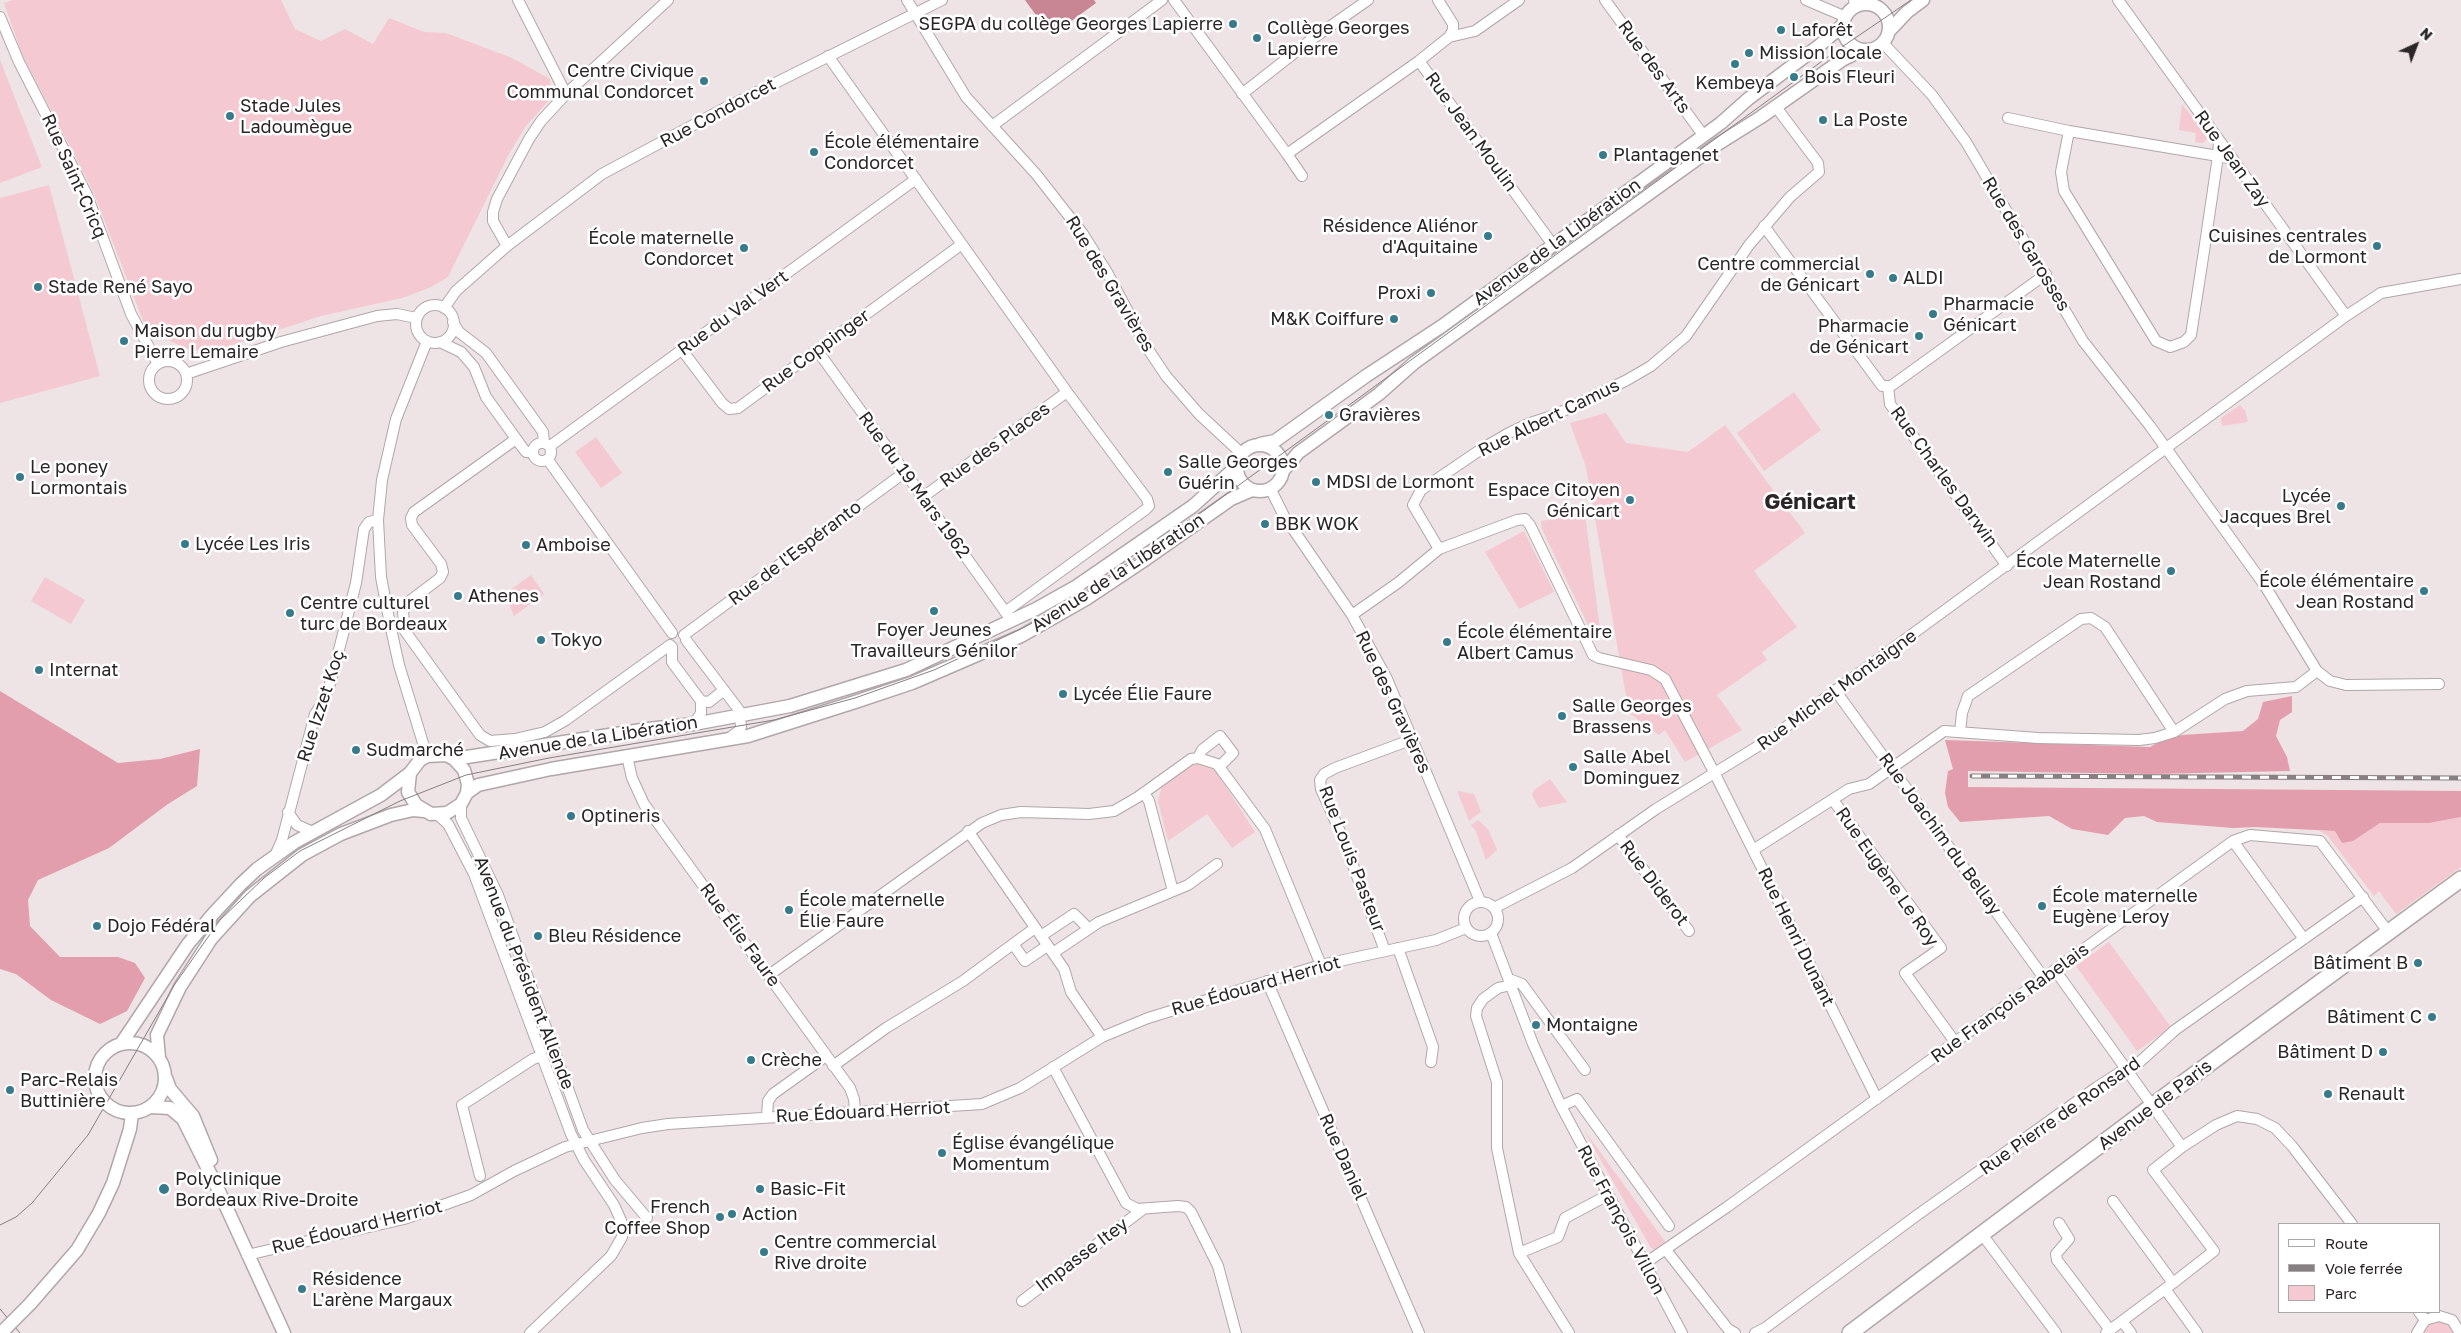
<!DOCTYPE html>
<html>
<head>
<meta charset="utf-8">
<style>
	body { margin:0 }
	#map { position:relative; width:2461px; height:1333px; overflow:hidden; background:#eee3e5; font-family:"Golos Text",sans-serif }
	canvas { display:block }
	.legend { position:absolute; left:2278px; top:1223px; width:162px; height:90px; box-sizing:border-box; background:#fff; border:1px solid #aaa8a9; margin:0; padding:6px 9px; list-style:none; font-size:15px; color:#2a2627 }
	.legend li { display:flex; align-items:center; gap:10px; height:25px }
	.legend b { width:25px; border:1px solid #aaa8a9 }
	.north { position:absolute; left:2391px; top:20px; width:50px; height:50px; -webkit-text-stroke:4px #fff; paint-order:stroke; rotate:43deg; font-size:14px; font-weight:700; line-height:20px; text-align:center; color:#2a2627 }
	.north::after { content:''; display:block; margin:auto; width:18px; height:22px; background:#2a2627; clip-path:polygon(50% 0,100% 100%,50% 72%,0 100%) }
</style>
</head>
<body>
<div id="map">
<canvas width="2461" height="1333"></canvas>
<ul class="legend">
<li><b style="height:6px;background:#fff"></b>Route</li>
<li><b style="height:6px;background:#877f81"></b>Voie ferrée</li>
<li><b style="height:14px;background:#f5c9d2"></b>Parc</li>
</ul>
<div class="north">N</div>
</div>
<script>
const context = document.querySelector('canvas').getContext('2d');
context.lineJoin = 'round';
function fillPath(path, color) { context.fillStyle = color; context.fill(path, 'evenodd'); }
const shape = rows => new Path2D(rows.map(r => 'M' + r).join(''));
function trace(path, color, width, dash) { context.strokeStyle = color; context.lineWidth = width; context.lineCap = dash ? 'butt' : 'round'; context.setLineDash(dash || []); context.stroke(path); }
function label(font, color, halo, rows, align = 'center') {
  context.font = font + ' "Golos Text",sans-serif'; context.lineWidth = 5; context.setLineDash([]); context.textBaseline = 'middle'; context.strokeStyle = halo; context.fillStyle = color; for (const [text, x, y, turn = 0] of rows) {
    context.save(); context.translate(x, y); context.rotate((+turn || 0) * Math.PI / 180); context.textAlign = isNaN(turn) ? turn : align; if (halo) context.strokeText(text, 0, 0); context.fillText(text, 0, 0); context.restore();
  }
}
fillPath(shape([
	[13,0,281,0,295,29,321,41,345,29,373,44,389,18,424,32,446,33,512,58,550,79,551,98,526,126,510,152,448,277,429,288,402,298,321,316,211,352,188,349,157,335,144,323,93,191,22,54,4,3],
	[0,60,42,167,0,183],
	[2182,104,2206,135,2207,139,2203,143,2195,142,2196,133,2179,130],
	[49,185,100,376,0,403,0,198],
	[1794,392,1821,430,1764,471,1737,433],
	[2240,405,2245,410,2248,422,2222,426,2221,418],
	[1606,413,1626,443,1688,452,1725,425,1805,533,1754,571,1797,627,1762,652,1767,660,1717,695,1742,730,1685,762,1665,730,1659,735,1629,713,1586,467,1570,423],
	[596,437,622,473,601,488,575,452],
	[1585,514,1601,637,1591,631,1542,529,1541,521],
	[1524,531,1554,592,1519,609,1485,552],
	[531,575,544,594,514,616,505,594],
	[45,577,85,600,71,624,31,601],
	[1202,762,1214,768,1255,832,1232,848,1207,814,1168,841,1158,801,1162,786,1186,767],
	[1550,779,1567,802,1539,808,1532,795,1534,790],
	[1457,791,1474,794,1481,812,1469,821],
	[2461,817,2461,867,2396,914,2379,891,2374,896,2327,835,2319,831,2336,831,2353,841,2380,823,2429,823],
	[1478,820,1488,829,1497,850,1486,860,1476,831,1471,825],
	[2109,942,2171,1027,2137,1051,2076,966],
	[1582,1127,1666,1243,1655,1250,1651,1248],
	[2439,1321,2449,1324,2456,1333,2423,1333,2429,1324]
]), '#f5c9d2');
fillPath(shape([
	[0,691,118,763,160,759,200,749,197,786,168,804,109,848,38,880,28,900,30,926,60,957,118,957,135,963,145,978,127,1011,100,1024,51,1000,16,974,0,969],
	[2292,696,2292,712,2280,720,2276,736,2287,757,2290,771,2153,774,1968,771,1968,787,2461,791,2461,817,2429,823,2380,823,2353,841,2342,843,2335,831,2255,827,2233,828,2157,822,2144,816,2125,818,2108,835,2072,829,2049,816,1960,822,1948,807,1945,793,1948,771,1953,769,1945,740,2150,747,2163,740,2182,735,2243,731,2258,719,2263,702]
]), '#e29eac');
fillPath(shape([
	[1025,0,1094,0,1096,3,1051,36]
]), '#c88593');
const minor = shape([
	[518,0,566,94],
	[907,0,966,97,1036,174,1083,234,1108,274,1148,349,1166,376,1199,414,1241,453],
	[1174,0,1287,154,1419,61],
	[1438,0,1453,24,1453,30,1449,37,1419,61,1553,245],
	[1605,0,1703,135],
	[1806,0,1846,17],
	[1854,0,1856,7],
	[0,17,19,62,87,195,131,314,158,364],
	[1449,37,1475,31,1519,0],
	[1883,43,1932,95,1966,142,2083,341,2150,426,2265,586,2317,671,2330,681,2346,685,2439,684],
	[828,56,1067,392,1147,499,1149,506,1145,510,1005,612],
	[1242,94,1312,39,1368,0],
	[2008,118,2069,131],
	[992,126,1162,0],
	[2219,141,2218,156,2204,251,2191,335,2184,342,2170,347,2156,341,2064,191,2061,172,2069,131,2218,156,2232,159],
	[1287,154,1302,176],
	[1764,226,1882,386,1891,386,2046,274],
	[507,246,602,174,725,108,942,0],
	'416 324a19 19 0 1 1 38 0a19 19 0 1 1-38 0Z',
	[444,308,456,291,507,246,493,221,493,212,497,199,529,139,541,121,566,94,668,0],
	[2346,316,2381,293,2461,279],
	[453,322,459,332,486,353,543,432,544,443],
	[440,342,461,352,474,367,486,397,522,447,526,452,533,452],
	[682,350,722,403,729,409,738,408,962,244],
	[817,350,1009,617],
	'149 380a19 19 0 1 1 38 0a19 19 0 1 1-38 0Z',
	[186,374,281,342,377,316,397,314,416,318],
	[1888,386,1890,404,2007,566],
	[516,439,414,512,411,518,412,525,441,564,443,572,440,578,407,603,403,612,405,631,480,735,490,741,515,739,545,732,566,720,670,645],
	'533 452a9 9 0 1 1 18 0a9 9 0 1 1-18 0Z',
	[550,446,916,179],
	[548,460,672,633],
	[1270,488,1284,516,1352,615,1387,679,1480,901],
	[923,497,1067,392],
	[1439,549,1517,520,1525,519,1530,525,1593,655,1599,658,1651,670,1665,679,1715,774,1877,1099],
	[1352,615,1399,582,1439,549,1413,505,1421,490,1483,448,1509,433,1530,423,1555,415,1627,380,1651,366,1686,336,1749,245,1790,197,1819,172,1818,163,1776,107],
	[684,635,905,472],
	[686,640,739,710,741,726,740,730,728,739],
	[672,647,672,662,701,701,701,713,694,724],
	[1835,690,2044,978],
	[701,701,709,702,724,690],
	[1960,732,1962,713,1968,696,2081,619,2091,618,2105,627,2174,732],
	[427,756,399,665,390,624,381,577,378,520,382,480,396,419,427,341],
	[627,756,632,778,644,804,850,1088,854,1099,855,1112],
	[1198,758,1202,750,1220,736,1233,753,1219,767],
	[1144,793,1149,801,1173,891],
	[1833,800,1941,948,1905,973,1955,1042],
	[461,804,461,818,498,895,583,1130,615,1180,647,1218],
	[288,812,297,825,313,832],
	[438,815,448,824,474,874,571,1134,584,1160,614,1205,623,1225,622,1237,611,1256,530,1333],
	[968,831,1064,969,1071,992,1102,1037],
	[1618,835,1689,931],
	[2233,841,2304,939],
	[1753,850,1849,789,1869,784,1944,731,2038,738,2139,740,2155,738,2174,732,2225,699,2247,691,2296,687,2317,671],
	[275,856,282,840,315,714,323,702,331,681,356,583,364,529,369,522,378,520],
	'1464 919a17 17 0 1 1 34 0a17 17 0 1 1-34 0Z',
	[1494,908,1572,868,1656,809,1768,740,2346,316,2118,0],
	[1491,933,1533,1044,1561,1106,1682,1333],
	[1041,936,1074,914,1088,928],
	[1013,944,1035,928],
	[1398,948,1433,1047,1431,1062],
	[1385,951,1342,836,1321,789,1320,780,1324,774,1335,768,1413,739],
	[1053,953,1099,922,1188,885,1217,864],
	[2055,970,2182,1147,2216,1125,2237,1116,2257,1119,2275,1128,2292,1146,2352,1224],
	[769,975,982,823,1001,815,1021,812,1089,814,1114,811,1138,797,1191,759,1198,758,1217,764,1265,829,1321,965],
	[1509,979,1522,984,1585,1070],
	[1267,981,1419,1333],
	[1511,985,1498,988,1483,999,1477,1008,1476,1016,1497,1082,1497,1148,1519,1253,1558,1237,1565,1218,1608,1195],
	[833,1066,886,1028,963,981,1013,944,1025,961,1047,946],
	[1053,1067,1126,1203,1137,1209,1178,1206,1186,1207,1191,1212,1218,1266,1236,1333],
	[1561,1106,1577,1099,1669,1226],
	[767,1117,768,1101,773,1094,826,1056],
	[480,1176,462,1105,533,1059,542,1056],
	[2059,1223,2069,1239,2056,1254,2057,1260,2110,1330],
	[1987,1241,2056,1333],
	[1666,1250,1728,1329,1735,1333],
	[1519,1253,1569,1333],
	[247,1255,404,1219,471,1195,514,1171,565,1147,642,1128,668,1124,982,1104,1020,1088,1102,1037,1148,1018,1321,965,1436,940,1466,928],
	[1644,1264,1727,1207,2233,841,2250,835,2320,841,2389,933],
	[2173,1283,2214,1251,2153,1170,2182,1147],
	[2165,1289,2197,1333],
	[1022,1301,1142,1210],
	[2419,1312,2425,1320],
	[2122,1321,2131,1333],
	[1755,1333,1765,1328,1916,1216,2097,1087,2122,1071,2133,1068,2175,1030,2363,897],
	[2106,1333,2173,1283,2113,1201],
	[2417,1333,2425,1320,2439,1316,2452,1320,2460,1333]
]);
const tertiary = shape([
	'1843 27a23 23 0 1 1 46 0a23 23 0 1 1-46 0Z',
	[1889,31,1907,12,1923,0],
	[1260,444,1275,441,1366,376,1442,326,1721,123,1748,99,1820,45,1844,24],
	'1237 468a23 23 0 1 1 46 0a23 23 0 1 1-46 0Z',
	[1283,471,1298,453,1379,394,1414,363,1718,144,1761,117,1842,60,1862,50],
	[454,759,648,729,694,724,790,706,906,670,1036,609,1077,586,1193,506,1236,467],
	[467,793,468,784,464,770,454,759,446,755,427,756,420,760,410,773,408,792,416,805,431,814,447,813,461,804,467,793,478,785,551,769,748,736,855,702,912,683,1021,636,1086,599,1143,561,1231,499,1252,490],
	'95 1078a35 35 0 1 1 70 0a35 35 0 1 1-70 0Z',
	[121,1044,188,944,213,914,240,885,257,869,295,842,381,795,410,773],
	[159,1058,157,1035,180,987,211,939,250,896,302,855,341,834,391,815,413,810,424,811],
	[166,1078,170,1089,193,1116,211,1160],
	[150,1107,170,1108,183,1119,218,1189,284,1333],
	[30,1304,77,1250,99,1213,113,1183,130,1129,132,1113]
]);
const secondary = shape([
	[1850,1333,2168,1094,2461,879]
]);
trace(minor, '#b1a7a8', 12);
trace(tertiary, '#b1a7a8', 15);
trace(secondary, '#b1a7a8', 18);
trace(minor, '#fff', 10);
trace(tertiary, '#fff', 12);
trace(secondary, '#fff', 15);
trace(shape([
	[0,1225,16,1217,32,1203,88,1135,175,984,220,920,264,878,300,851,400,801,466,775,549,758,774,720,855,698,934,670,1023,628,1083,595,1140,557,1836,51,1911,0],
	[0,1309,20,1333]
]), '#877f81', 1);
const rail = shape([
	[1972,776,2461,778]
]);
trace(rail, '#877f81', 5);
trace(rail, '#fff', 3, [9]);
const tertiaryBridge = shape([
	[1,1333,30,1304]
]);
trace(tertiaryBridge, '#b1a7a8', 15, []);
trace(tertiaryBridge, '#fff', 12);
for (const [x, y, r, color] of [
	[1233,24,5,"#377b8a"],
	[1781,30,5,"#377b8a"],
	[1257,38,5,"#377b8a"],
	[1749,53,5,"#377b8a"],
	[1735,64,5,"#377b8a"],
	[1794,77,5,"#377b8a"],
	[704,81,5,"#377b8a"],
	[230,116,5,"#377b8a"],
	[1823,120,5,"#377b8a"],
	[814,152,5,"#377b8a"],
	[1603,155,5,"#377b8a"],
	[1488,236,5,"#377b8a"],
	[2377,246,5,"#377b8a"],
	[744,248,5,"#377b8a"],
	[1870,274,5,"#377b8a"],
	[1893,278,5,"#377b8a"],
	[38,287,5,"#377b8a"],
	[1431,293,5,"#377b8a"],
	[1933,314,5,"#377b8a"],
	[1394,319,5,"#377b8a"],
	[1919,336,5,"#377b8a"],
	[124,341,5,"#377b8a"],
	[1329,415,5,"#377b8a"],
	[1168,472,5,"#377b8a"],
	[20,477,5,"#377b8a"],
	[1316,482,5,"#377b8a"],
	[1630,500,5,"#377b8a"],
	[2341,506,5,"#377b8a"],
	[1265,524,5,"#377b8a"],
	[185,544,5,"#377b8a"],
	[526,545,5,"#377b8a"],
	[2171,571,5,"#377b8a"],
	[2424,591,5,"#377b8a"],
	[458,596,5,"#377b8a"],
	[934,611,5,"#377b8a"],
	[290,613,5,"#377b8a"],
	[541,640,5,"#377b8a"],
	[1447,642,5,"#377b8a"],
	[39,670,5,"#377b8a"],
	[1063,694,5,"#377b8a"],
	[1562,716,5,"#377b8a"],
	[356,750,5,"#377b8a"],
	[1573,767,5,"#377b8a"],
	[571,816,5,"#377b8a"],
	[2042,906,5,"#377b8a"],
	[789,910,5,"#377b8a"],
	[97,926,5,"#377b8a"],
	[538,936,5,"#377b8a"],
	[2418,963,5,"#377b8a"],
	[2432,1017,5,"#377b8a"],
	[1536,1025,5,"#377b8a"],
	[2383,1052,5,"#377b8a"],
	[751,1060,5,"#377b8a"],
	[10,1090,5,"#377b8a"],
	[2328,1094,5,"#377b8a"],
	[942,1153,5,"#377b8a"],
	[164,1189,6,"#377b8a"],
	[760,1189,5,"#377b8a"],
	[732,1214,5,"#377b8a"],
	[720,1217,5,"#377b8a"],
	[764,1252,5,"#377b8a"],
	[302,1289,5,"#377b8a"]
]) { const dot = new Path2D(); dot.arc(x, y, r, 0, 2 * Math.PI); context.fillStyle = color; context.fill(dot); trace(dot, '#fff', 2); }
label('18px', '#2a2627', '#fff', [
	["SEGPA du collège Georges Lapierre",1223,24,"right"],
	["Collège Georges",1267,28],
	["Lapierre",1267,49],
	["Laforêt",1791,30],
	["Mission locale",1759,53],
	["Centre Civique",694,71,"right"],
	["Communal Condorcet",694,92,"right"],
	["Bois Fleuri",1804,77],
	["Kembeya",1735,83,"center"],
	["Stade Jules",240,106],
	["Ladoumègue",240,127],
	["La Poste",1833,120],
	["École élémentaire",824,142],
	["Condorcet",824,163],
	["Plantagenet",1613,155],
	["Résidence Aliénor",1478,226,"right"],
	["d'Aquitaine",1478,247,"right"],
	["Cuisines centrales",2367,236,"right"],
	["de Lormont",2367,257,"right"],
	["École maternelle",734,238,"right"],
	["Condorcet",734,259,"right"],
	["Centre commercial",1860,264,"right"],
	["de Génicart",1860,285,"right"],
	["ALDI",1903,278],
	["Stade René Sayo",48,287],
	["Proxi",1421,293,"right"],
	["Pharmacie",1943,304],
	["Génicart",1943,325],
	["M&K Coiffure",1384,319,"right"],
	["Pharmacie",1909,326,"right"],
	["de Génicart",1909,347,"right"],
	["Maison du rugby",134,331],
	["Pierre Lemaire",134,352],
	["Gravières",1339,415],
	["Salle Georges",1178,462],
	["Guérin",1178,483],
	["Le poney",30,467],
	["Lormontais",30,488],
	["MDSI de Lormont",1326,482],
	["Espace Citoyen",1620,490,"right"],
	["Génicart",1620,511,"right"],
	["Lycée",2331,496,"right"],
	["Jacques Brel",2331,517,"right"],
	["BBK WOK",1275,524],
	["Lycée Les Iris",195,544],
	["Amboise",536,545],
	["École Maternelle",2161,561,"right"],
	["Jean Rostand",2161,582,"right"],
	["École élémentaire",2414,581,"right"],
	["Jean Rostand",2414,602,"right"],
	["Athenes",468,596],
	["Centre culturel",300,603],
	["turc de Bordeaux",300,624],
	["Foyer Jeunes",934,630,"center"],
	["Travailleurs Génilor",934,651,"center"],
	["École élémentaire",1457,632],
	["Albert Camus",1457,653],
	["Tokyo",551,640],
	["Internat",49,670],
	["Lycée Élie Faure",1073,694],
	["Salle Georges",1572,706],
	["Brassens",1572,727],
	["Sudmarché",366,750],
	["Salle Abel",1583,757],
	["Dominguez",1583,778],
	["Optineris",581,816],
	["École maternelle",2052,896],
	["Eugène Leroy",2052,917],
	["École maternelle",799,900],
	["Élie Faure",799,921],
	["Dojo Fédéral",107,926],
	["Bleu Résidence",548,936],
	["Bâtiment B",2408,963,"right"],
	["Bâtiment C",2422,1017,"right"],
	["Montaigne",1546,1025],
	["Bâtiment D",2373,1052,"right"],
	["Crèche",761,1060],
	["Parc-Relais",20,1080],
	["Buttinière",20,1101],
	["Renault",2338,1094],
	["Église évangélique",952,1143],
	["Momentum",952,1164],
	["Polyclinique",175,1179],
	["Bordeaux Rive-Droite",175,1200],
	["Basic-Fit",770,1189],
	["French",710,1207,"right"],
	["Coffee Shop",710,1228,"right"],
	["Action",742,1214],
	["Centre commercial",774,1242],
	["Rive droite",774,1263],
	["Résidence",312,1279],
	["L'arène Margaux",312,1300]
], 'left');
label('18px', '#2a2627', '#fff', [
	["Rue des Arts",1654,67,54],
	["Rue Condorcet",718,113,-28],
	["Rue Jean Moulin",1471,132,54],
	["Rue Jean Zay",2232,159,54],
	["Rue Saint-Cricq",74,176,66],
	["Avenue de la Libération",1557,242,-36],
	["Rue des Garosses",2026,244,59],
	["Rue des Gravières",1110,284,59],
	["Rue du Val Vert",733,313,-36],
	["Rue Coppinger",816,351,-36],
	["Rue Albert Camus",1549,418,-26],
	["Rue des Places",995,445,-36],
	["Rue Charles Darwin",1944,477,54],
	["Rue du 19 Mars 1962",914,485,54],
	["Rue de l'Espéranto",795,553,-37],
	["Avenue de la Libération",1118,573,-33],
	["Rue Michel Montaigne",1837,690,-36],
	["Rue des Gravières",1393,702,65],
	["Rue Izzet Koç",321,706,-72],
	["Avenue de la Libération",598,738,-9],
	["Rue Joachim du Bellay",1940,834,54],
	["Rue Louis Pasteur",1352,859,69],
	["Rue Eugène Le Roy",1887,877,55],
	["Rue Diderot",1654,883,53],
	["Rue Élie Faure",740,935,54],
	["Rue Henri Dunant",1796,937,64],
	["Avenue du Président Allende",524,973,69],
	["Rue Édouard Herriot",1256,986,-16],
	["Rue François Rabelais",2010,1003,-36],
	["Avenue de Paris",2155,1105,-37],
	["Rue Édouard Herriot",863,1112,-3],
	["Rue Pierre de Ronsard",2060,1116,-35],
	["Rue Daniel",1343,1157,66],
	["Rue François Villon",1621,1220,62],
	["Rue Édouard Herriot",357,1227,-14],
	["Impasse Itey",1082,1255,-37]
]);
label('bold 22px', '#2a2627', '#fff', [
	["Génicart",1810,502]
]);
</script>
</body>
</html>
